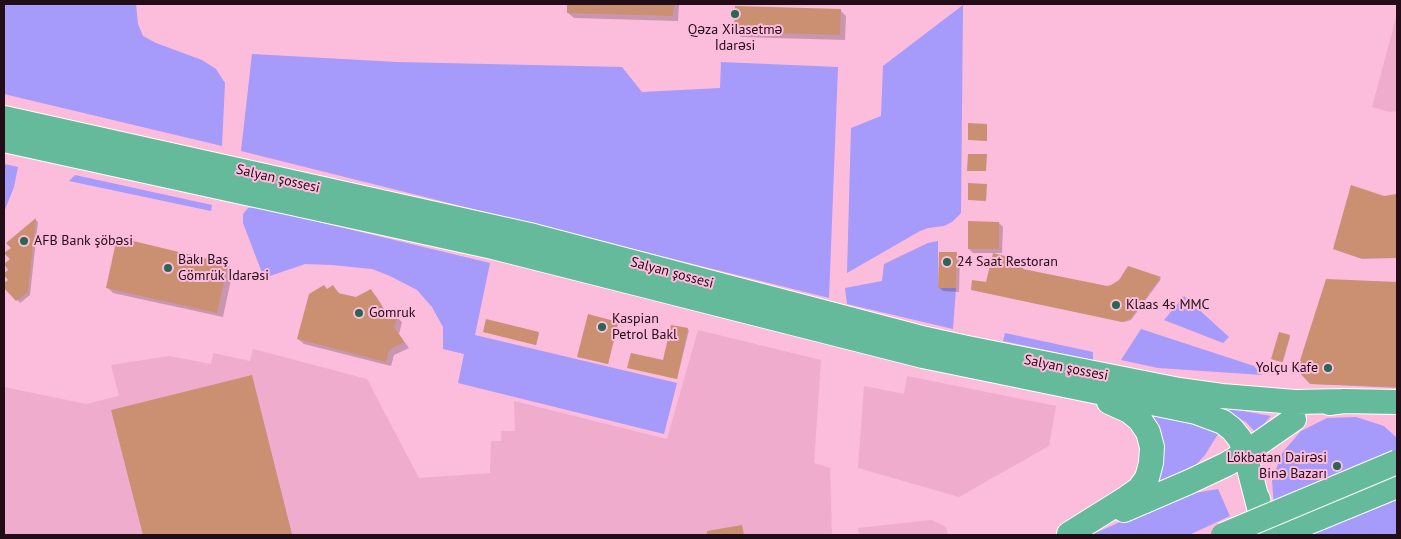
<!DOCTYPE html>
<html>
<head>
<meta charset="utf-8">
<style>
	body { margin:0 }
	#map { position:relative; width:1401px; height:539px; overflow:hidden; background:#fcbcdb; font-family:"PT Sans",sans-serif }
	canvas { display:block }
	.frame { position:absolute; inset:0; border:5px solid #220c18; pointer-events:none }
</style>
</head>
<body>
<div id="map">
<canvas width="1401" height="539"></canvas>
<div class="frame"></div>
</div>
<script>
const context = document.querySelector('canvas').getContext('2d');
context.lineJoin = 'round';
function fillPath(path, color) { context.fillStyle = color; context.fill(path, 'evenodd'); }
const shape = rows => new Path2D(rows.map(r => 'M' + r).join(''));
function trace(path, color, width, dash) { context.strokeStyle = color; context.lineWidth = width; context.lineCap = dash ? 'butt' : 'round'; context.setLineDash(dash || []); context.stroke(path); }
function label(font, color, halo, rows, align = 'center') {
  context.font = font + ' "PT Sans",sans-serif'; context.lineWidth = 4; context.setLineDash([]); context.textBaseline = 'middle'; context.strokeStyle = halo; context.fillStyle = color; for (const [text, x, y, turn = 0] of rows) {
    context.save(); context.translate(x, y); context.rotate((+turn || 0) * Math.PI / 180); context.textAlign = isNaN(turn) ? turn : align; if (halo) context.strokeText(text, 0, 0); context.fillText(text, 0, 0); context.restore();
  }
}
fillPath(shape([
	[1397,14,1397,111,1390,112,1372,107],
	[698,330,821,360,814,463,830,468,832,535,4,535,4,387,86,404,119,396,111,365,169,356,211,364,213,353,250,361,253,349,367,379,419,478,490,473,491,441,501,441,501,431,515,431,514,401,667,439],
	[907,376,1056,406,1049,446,959,497,858,468,864,386,904,394],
	[932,520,946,527,948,535,859,535,858,528]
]), '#f0accd');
fillPath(shape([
	[4,4,136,4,138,24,143,36,156,43,202,60,216,69,225,83,222,146,4,94],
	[963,5,961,213,952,222,944,226,928,228,920,231,847,273,851,128,881,116,883,66],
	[252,54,397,62,622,67,642,92,720,88,721,62,838,67,829,298,241,151],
	[4,164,18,167,14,187,4,212],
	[75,175,212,205,211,211,69,181],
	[257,207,490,263,475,335,677,383,664,434,458,383,464,354,443,349,443,327,432,307,417,290,390,276,372,269,332,265,305,264,264,278,243,223,243,214,248,208],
	[938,241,938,288,956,288,953,329,847,304,845,288,882,281,884,264,928,243],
	[1184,296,1229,337,1223,343,1164,320],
	[1141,329,1254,366,1262,375,1158,368,1121,360],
	[1005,333,1093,352,1093,360,1003,341],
	[1214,406,1271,416,1256,433,1246,422],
	[1142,413,1188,421,1204,426,1218,434,1205,455,1195,466,1151,488],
	[1356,417,1384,426,1397,438,1397,535,1287,535,1274,509,1272,480,1282,453,1301,431,1327,418],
	[1218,489,1230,516,1189,535,1091,535,1178,496]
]), '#a69afa');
fillPath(shape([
	[569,4,679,4,678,21,574,18,568,13],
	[840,10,846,16,845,40,741,37,735,32],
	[1397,196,1397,258,1362,259,1336,250,1384,197],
	[36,220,38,222,30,295,20,303,4,285,9,280,13,249],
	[999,223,1003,227,1002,253,973,253,969,249],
	[956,253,960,258,959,292,943,291,939,287],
	[1024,262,1023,270,1107,287,1120,281,1128,268,1161,279,1131,320,1124,322,974,290],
	[227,265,233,270,223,317,113,293,108,288],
	[1396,283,1397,388,1313,384,1299,370],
	[333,286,340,294,356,298,370,291,376,296,388,315,397,317,402,322,399,334,409,348,394,355,391,366,304,344,298,339,328,290],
	[617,323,618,324,608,364,580,357],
	[672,326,689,330,677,379,630,368,664,362],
	[484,332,538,333,539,334,536,345],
	[1289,336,1290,337,1283,362,1274,360,1273,359],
	[252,377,292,535,144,535,113,411]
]), '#0003');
fillPath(shape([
	[567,4,674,4,673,16,567,13],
	[735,6,841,9,840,35,734,32],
	[968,123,987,124,987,141,968,140],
	[968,154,987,154,986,171,967,171],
	[968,183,987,184,986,201,968,200],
	[1351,185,1384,196,1397,194,1397,258,1360,258,1333,249],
	[36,218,28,292,16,301,4,288,4,283,8,280,4,275,4,273,8,270,4,264,10,259,4,253,11,248,6,243],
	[968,221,999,222,999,249,968,249],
	[117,237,228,264,217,313,106,288],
	[939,252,957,252,956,288,938,288],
	[993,253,1024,261,1023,269,1107,286,1111,285,1119,280,1128,266,1161,277,1130,319,1122,322,971,290,972,280,986,282],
	[1326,279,1397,282,1397,387,1310,384,1297,370],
	[324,285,327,289,333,285,338,293,356,297,371,289,386,313,398,316,394,327,404,342,389,350,386,362,297,339,309,294],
	[588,314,618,322,608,364,577,357],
	[486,319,539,332,536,345,483,332],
	[671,325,688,328,677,379,627,368,631,353,663,360],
	[1279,332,1290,335,1282,362,1271,359],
	[252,375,292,535,143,535,111,410],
	[742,525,744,535,707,535,707,531]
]), '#ca9071');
const highway = shape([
	[4,118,534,236,926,339,967,348,1179,390,1222,396,1295,402,1344,401],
	[4,140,493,247,923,356,1196,412,1223,422,1232,429,1240,439,1245,453,1261,515],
	[1329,403,1344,401,1397,402],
	[1258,499,1261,515,1269,535],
	[1124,510,1189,482,1227,464,1245,453,1294,419],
	[1069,534,1125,499,1139,489,1147,478,1151,463,1152,447,1148,432,1140,420,1129,411,1109,402],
	[1278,535,1397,486]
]);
trace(highway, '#fff', 26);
trace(highway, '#66ba9c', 24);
const highwayBridge = shape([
	[1223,535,1397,462]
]);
trace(highwayBridge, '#fff', 26, []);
trace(highwayBridge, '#66ba9c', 24);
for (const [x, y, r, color] of [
	[735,14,5,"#2a6753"],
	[24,241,5,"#2a6753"],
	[947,262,5,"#2a6753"],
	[168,268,5,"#2a6753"],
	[1116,305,5,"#2a6753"],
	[359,313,5,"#2a6753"],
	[602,327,5,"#2a6753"],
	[1328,368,5,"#2a6753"],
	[1337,466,5,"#2a6753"]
]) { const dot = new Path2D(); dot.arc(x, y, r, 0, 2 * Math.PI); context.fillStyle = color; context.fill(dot); trace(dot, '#fcbcdb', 2); }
label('14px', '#220c18', '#fcbcdb', [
	["Qəza Xilasetmə",735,30,"center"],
	["İdarəsi",735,46,"center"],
	["AFB Bank şöbəsi",34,241],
	["Bakı Baş",178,260],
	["Gömrük İdarəsi",178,276],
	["24 Saat Restoran",957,262],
	["Klaas 4s MMC",1126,305],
	["Gomruk",369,313],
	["Kaspian",612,319],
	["Petrol Bakl",612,335],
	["Yolçu Kafe",1318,368,"right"],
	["Lökbatan Dairəsi",1327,458,"right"],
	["Binə Bazarı",1327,474,"right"]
], 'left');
label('14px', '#220c18', '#fcbcdb', [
	["Salyan şossesi",278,179,13],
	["Salyan şossesi",672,273,15],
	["Salyan şossesi",1066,368,11]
]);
</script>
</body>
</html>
